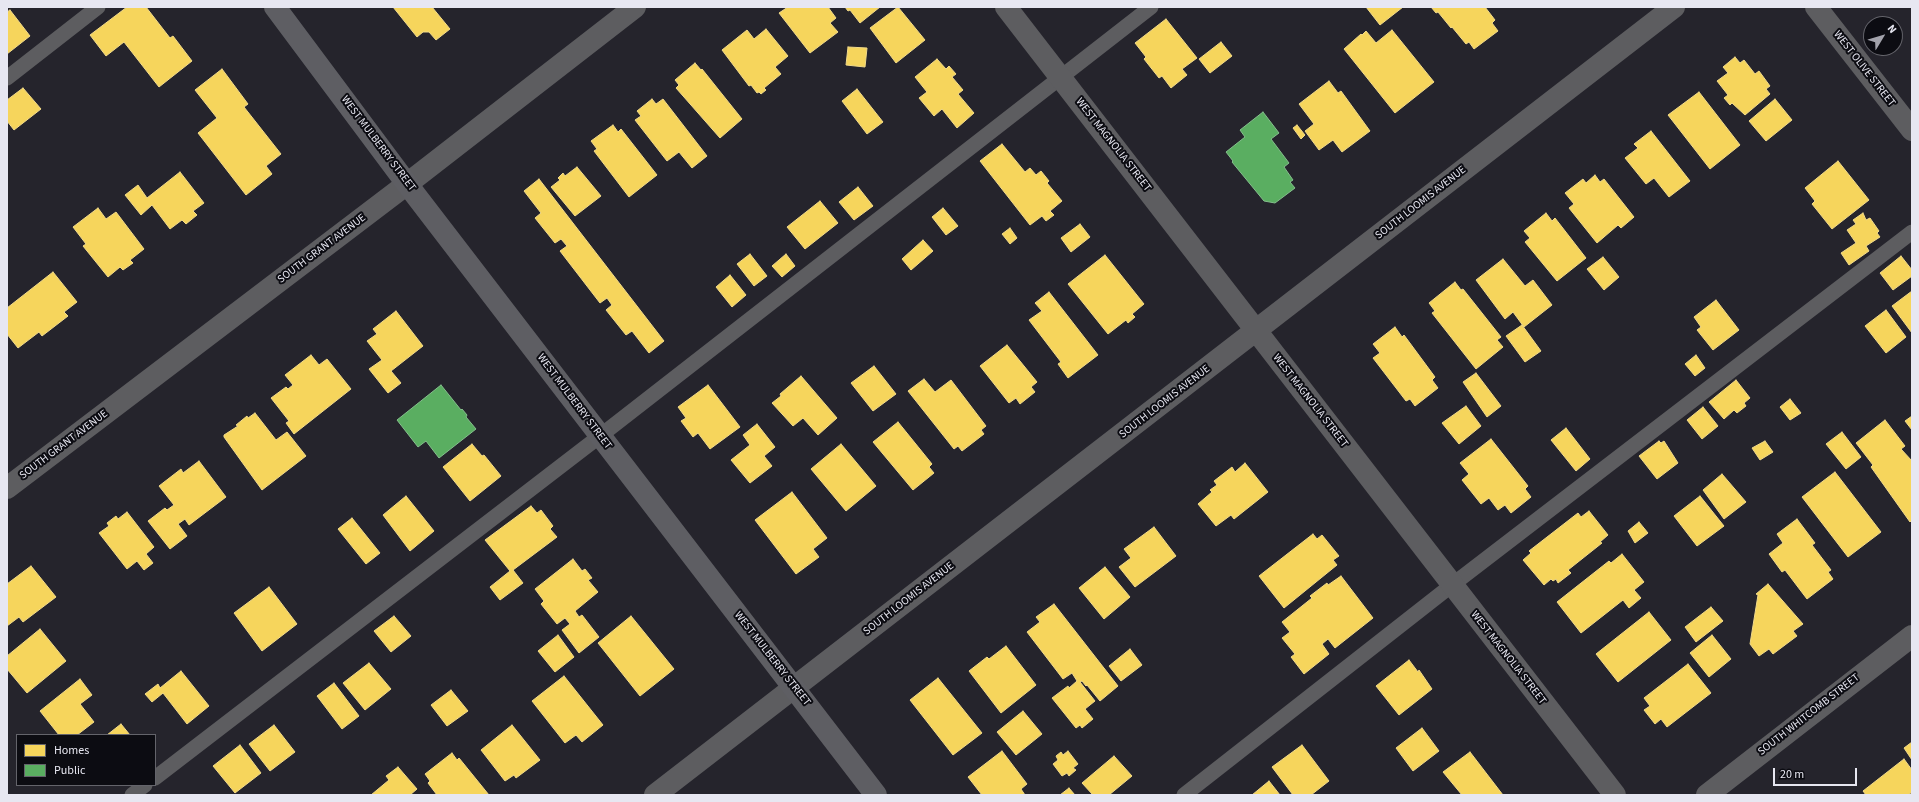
<!DOCTYPE html>
<html>
<head>
<meta charset="utf-8">
<style>
	body { margin:0 }
	#map { position:relative; width:1919px; height:802px; overflow:hidden; background:#25242c; font-family:"Source Sans 3",sans-serif }
	canvas { display:block }
	.frame { position:absolute; inset:0; border:8px solid #e7e7f1; pointer-events:none }
	.legend { position:absolute; left:16px; top:734px; width:140px; height:52px; box-sizing:border-box; background:#0c0c12; border:1px solid #64646b; margin:0; padding:5px 7px; list-style:none; font-size:12px; color:#e7e7f1 }
	.legend li { display:flex; align-items:center; gap:8px; height:20px }
	.legend b { width:20px; border:1px solid #64646b }
	.north { position:absolute; left:1863px; top:16px; width:40px; height:40px; box-sizing:border-box; background:#0c0c12; border:1px solid #64646b; border-radius:50%; rotate:52deg; font-size:11px; font-weight:700; line-height:16px; text-align:center; color:#e7e7f1 }
	.north::after { content:''; display:block; margin:auto; width:14px; height:18px; background:#a3a3ac; clip-path:polygon(50% 0,100% 100%,50% 72%,0 100%) }
	.scale { position:absolute; left:1773px; top:768px; width:84px; height:18px; box-sizing:border-box; border:2px solid #e7e7f1; border-top:0; padding-left:5px; font-size:12px; line-height:14px; white-space:nowrap; color:#e7e7f1; -webkit-text-stroke:3px #0c0c12; paint-order:stroke }
</style>
</head>
<body>
<div id="map">
<canvas width="1919" height="802"></canvas>
<div class="frame"></div>
<ul class="legend">
<li><b style="height:11px;background:#f6d55c"></b>Homes</li>
<li><b style="height:11px;background:#5aae61"></b>Public</li>
</ul>
<div class="north">N</div>
<div class="scale">20 m</div>
</div>
<script>
const context = document.querySelector('canvas').getContext('2d');
context.lineJoin = 'round';
function fillPath(path, color) { context.fillStyle = color; context.fill(path, 'evenodd'); }
const shape = rows => new Path2D(rows.map(r => 'M' + r).join(''));
function trace(path, color, width, dash) { context.strokeStyle = color; context.lineWidth = width; context.lineCap = dash ? 'butt' : 'round'; context.setLineDash(dash || []); context.stroke(path); }
function label(font, color, halo, rows, align = 'center') {
  context.font = font + ' "Source Sans 3",sans-serif'; context.lineWidth = 4; context.setLineDash([]); context.textBaseline = 'middle'; context.strokeStyle = halo; context.fillStyle = color; for (const [text, x, y, turn = 0] of rows) {
    context.save(); context.translate(x, y); context.rotate((+turn || 0) * Math.PI / 180); context.textAlign = isNaN(turn) ? turn : align; if (halo) context.strokeText(text, 0, 0); context.fillText(text, 0, 0); context.restore();
  }
}
const homes = shape([
	[127,7,146,7,170,38,173,36,192,61,159,87,124,42,106,56,90,35,127,7],
	[393,7,432,7,450,29,436,40,429,32,423,32,417,37,393,7],
	[788,7,828,7,836,18,830,23,838,32,810,53,779,13,788,7],
	[845,7,880,7,860,23,850,10,848,11,845,7],
	[898,7,925,40,896,63,870,28,898,7],
	[1366,7,1403,7,1380,25,1366,7],
	[1431,7,1485,7,1495,20,1492,23,1498,31,1474,49,1469,42,1466,44,1452,27,1451,28,1438,12,1436,13,1431,7],
	[10,10,30,36,7,54,7,12,10,10],
	[1166,19,1197,58,1182,69,1187,75,1171,88,1162,76,1159,78,1144,59,1146,57,1135,43,1166,19],
	[766,29,788,56,775,67,781,74,764,88,766,90,761,94,759,92,757,93,751,85,749,86,722,50,747,30,754,39,766,29],
	[1392,30,1434,82,1395,113,1344,49,1361,34,1362,35,1366,31,1376,43,1392,30],
	[1221,42,1232,56,1210,73,1199,59,1221,42],
	[848,47,867,48,865,67,846,65,848,47],
	[1735,57,1740,63,1744,60,1755,74,1759,71,1770,86,1766,89,1770,94,1745,115,1732,103,1730,105,1724,98,1728,95,1717,81,1728,73,1723,67,1735,57],
	[937,59,946,69,949,66,956,74,952,77,963,90,958,94,974,113,957,128,942,109,934,116,919,98,927,92,915,77,937,59],
	[695,63,701,70,702,69,742,119,720,138,676,88,679,85,675,80,695,63],
	[222,69,248,104,244,107,281,154,266,166,272,174,246,195,198,133,217,118,195,90,222,69],
	[1329,81,1338,93,1341,91,1370,131,1342,152,1333,140,1319,150,1305,131,1314,124,1299,104,1329,81],
	[23,88,41,109,14,130,7,121,7,100,23,88],
	[857,89,883,122,867,134,842,101,857,89],
	[1699,92,1740,145,1710,169,1668,115,1699,92],
	[652,99,656,104,663,99,707,156,692,168,679,152,667,161,635,120,641,116,637,111,652,99],
	[1775,99,1792,120,1766,141,1749,121,1775,99],
	[613,125,618,132,621,129,657,175,629,197,594,151,597,149,591,141,613,125],
	[1297,125,1305,135,1301,139,1293,128,1297,125],
	[1651,131,1690,181,1669,197,1654,178,1646,184,1625,158,1638,148,1634,144,1651,131],
	[1002,144,1025,172,1030,168,1036,175,1041,171,1049,181,1047,183,1062,201,1050,211,1054,215,1046,221,1042,216,1030,225,980,161,1002,144],
	[1838,161,1869,200,1832,229,1812,204,1815,201,1805,188,1838,161],
	[577,167,601,196,575,216,551,187,560,180,558,178,563,173,565,176,577,167],
	[180,172,204,203,193,211,197,215,186,224,182,220,170,229,152,205,141,215,125,195,138,185,147,198,180,172],
	[1595,175,1600,182,1604,179,1634,217,1621,228,1618,225,1597,243,1569,208,1574,204,1565,193,1583,179,1586,183,1595,175],
	[539,179,664,341,649,353,632,331,626,335,606,310,612,305,607,298,600,303,560,251,567,246,561,239,555,243,535,218,541,213,524,191,539,179],
	[858,187,873,206,854,220,839,202,858,187],
	[820,201,838,223,805,249,787,227,820,201],
	[98,208,106,219,116,212,144,249,130,260,133,263,123,270,120,267,108,277,83,246,86,244,73,227,98,208],
	[943,208,958,226,946,235,932,217,943,208],
	[1546,213,1552,221,1555,218,1586,258,1557,281,1525,242,1530,238,1524,231,1546,213],
	[1863,213,1866,220,1870,218,1879,231,1877,233,1880,237,1866,246,1869,251,1849,265,1841,253,1856,243,1847,230,1856,224,1853,220,1863,213],
	[1080,224,1090,237,1071,252,1061,238,1080,224],
	[1010,228,1017,238,1010,244,1002,234,1010,228],
	[923,240,933,251,911,270,902,259,923,240],
	[750,254,767,276,754,286,737,264,750,254],
	[786,254,795,266,782,277,772,266,786,254],
	[1105,255,1144,304,1132,314,1135,317,1128,323,1126,320,1108,334,1068,284,1105,255],
	[1901,256,1912,270,1912,276,1893,290,1880,273,1901,256],
	[1603,257,1619,277,1604,290,1587,269,1603,257],
	[1503,259,1525,286,1533,280,1552,305,1524,327,1513,312,1505,319,1476,280,1503,259],
	[53,272,77,302,64,312,68,316,42,336,39,332,18,348,7,334,7,308,53,272],
	[730,275,746,295,732,307,716,287,730,275],
	[1455,282,1461,290,1463,289,1501,337,1497,340,1503,347,1476,369,1432,313,1435,311,1429,303,1455,282],
	[1912,291,1912,333,1892,306,1912,291],
	[1049,292,1098,355,1068,378,1058,364,1061,362,1029,320,1042,311,1035,303,1049,292],
	[1716,300,1739,330,1713,350,1697,330,1701,327,1694,317,1716,300],
	[1886,310,1906,337,1886,353,1865,326,1886,310],
	[396,311,423,346,391,371,401,383,388,393,369,369,382,360,367,341,377,334,373,329,396,311],
	[1522,325,1541,351,1525,362,1506,336,1522,325],
	[1395,327,1402,337,1404,335,1435,377,1432,380,1438,388,1415,406,1410,399,1406,401,1373,358,1380,353,1373,344,1395,327],
	[1007,345,1037,382,1031,387,1035,392,1020,404,1016,398,1009,403,980,366,1007,345],
	[311,355,319,365,327,359,351,389,294,434,286,423,289,421,271,398,286,387,288,389,293,385,285,375,311,355],
	[1696,355,1705,368,1695,376,1685,364,1696,355],
	[874,366,896,394,873,411,851,383,874,366],
	[1476,373,1501,406,1487,417,1463,382,1476,373],
	[801,376,837,418,818,435,803,418,793,426,772,403,781,396,780,394,801,376],
	[924,379,935,392,951,380,986,426,981,430,984,434,962,451,958,446,954,449,908,391,924,379],
	[1736,380,1750,398,1744,403,1746,406,1737,413,1734,410,1724,419,1709,402,1736,380],
	[708,385,740,427,710,449,698,433,693,437,681,421,686,418,678,407,708,385],
	[1790,399,1801,413,1790,420,1780,407,1790,399],
	[1466,406,1481,426,1459,444,1442,423,1466,406],
	[1703,407,1718,426,1702,439,1687,420,1703,407],
	[255,413,276,440,287,432,306,456,262,490,224,437,224,435,238,426,236,425,247,416,248,418,255,413],
	[1912,416,1912,430,1905,421,1912,416],
	[1885,420,1905,446,1901,449,1912,461,1912,520,1910,522,1871,467,1873,465,1856,443,1885,420],
	[898,422,932,464,929,467,934,473,913,490,873,442,898,422],
	[757,424,775,447,764,456,772,466,750,483,731,460,750,445,743,435,757,424],
	[1566,428,1590,459,1576,471,1551,440,1566,428],
	[1842,432,1861,457,1846,469,1826,444,1842,432],
	[1491,439,1528,486,1525,489,1531,497,1511,513,1505,505,1498,510,1489,498,1481,504,1462,480,1469,474,1460,463,1491,439],
	[1659,441,1661,443,1664,441,1678,463,1657,479,1639,456,1659,441],
	[1765,441,1773,452,1760,460,1752,448,1765,441],
	[472,444,482,456,484,455,501,476,470,501,443,467,472,444],
	[841,444,876,486,846,511,811,469,841,444],
	[199,461,226,497,189,525,185,519,178,524,187,536,170,549,148,521,165,508,167,510,174,505,159,486,181,469,183,473,199,461],
	[1245,463,1268,492,1234,519,1231,515,1216,526,1198,504,1212,492,1210,490,1217,485,1214,481,1232,467,1235,472,1245,463],
	[1835,472,1881,532,1848,557,1802,497,1835,472],
	[1722,474,1746,502,1724,519,1703,490,1722,474],
	[792,492,827,538,813,549,819,557,796,574,755,520,792,492],
	[406,496,434,531,410,551,383,515,406,496],
	[1700,496,1724,526,1697,546,1674,516,1700,496],
	[531,506,537,513,541,510,553,526,550,529,557,537,513,570,523,583,500,600,490,587,510,571,485,540,531,506],
	[1589,511,1608,535,1600,542,1602,543,1568,570,1571,573,1558,583,1556,579,1553,581,1551,579,1544,585,1523,560,1531,553,1529,551,1578,513,1581,517,1589,511],
	[127,512,154,547,146,554,153,563,144,570,137,561,127,569,99,533,109,526,107,523,116,516,118,519,127,512],
	[352,518,380,553,366,564,338,529,352,518],
	[1797,519,1815,543,1812,545,1831,570,1828,572,1833,579,1807,599,1785,570,1782,572,1769,554,1783,543,1777,534,1797,519],
	[1639,522,1648,533,1635,543,1628,531,1639,522],
	[1154,527,1176,556,1135,587,1119,567,1131,558,1124,549,1154,527],
	[1313,534,1317,539,1322,535,1339,556,1333,560,1337,565,1284,608,1259,576,1313,534],
	[1622,554,1644,582,1634,590,1641,598,1629,608,1623,600,1581,633,1557,602,1609,561,1611,563,1622,554],
	[573,559,582,571,585,569,592,578,588,580,598,592,575,611,579,617,582,615,599,637,579,653,562,630,570,624,565,618,557,624,541,604,544,601,535,589,573,559],
	[31,566,56,597,23,622,19,617,7,626,7,584,31,566],
	[1105,567,1130,597,1104,619,1079,588,1105,567],
	[1341,576,1373,618,1335,648,1328,639,1322,644,1329,654,1304,674,1291,657,1295,654,1282,638,1290,632,1282,622,1312,598,1310,596,1327,583,1328,585,1341,576],
	[1768,584,1803,624,1793,631,1797,636,1773,654,1769,649,1759,656,1750,644,1758,595,1756,594,1768,584],
	[269,587,297,624,262,651,234,613,269,587],
	[1054,604,1118,686,1100,701,1087,685,1086,686,1082,681,1080,682,1095,701,1085,709,1093,719,1082,728,1080,725,1076,728,1052,698,1068,686,1069,688,1077,681,1072,673,1063,679,1027,632,1040,622,1036,617,1054,604],
	[1711,607,1723,621,1696,642,1685,627,1711,607],
	[1649,612,1671,640,1618,682,1596,654,1649,612],
	[394,616,411,636,391,652,374,631,394,616],
	[631,616,674,669,640,696,598,643,631,616],
	[40,629,66,661,27,693,7,669,7,656,40,629],
	[558,635,574,657,555,672,538,651,558,635],
	[1712,635,1731,659,1709,677,1690,653,1712,635],
	[1006,646,1036,685,1001,713,969,671,987,657,989,659,1006,646],
	[1130,649,1142,665,1121,681,1109,666,1130,649],
	[1409,660,1418,672,1419,670,1432,689,1399,715,1376,686,1409,660],
	[369,663,391,689,365,710,343,683,369,663],
	[1688,664,1711,693,1667,727,1661,719,1655,724,1644,710,1650,706,1644,698,1688,664],
	[181,671,209,706,187,724,163,693,152,702,145,694,158,684,160,688,181,671],
	[564,676,603,725,582,742,576,735,565,743,532,701,564,676],
	[938,678,982,733,953,755,910,700,938,678],
	[80,679,92,695,80,704,94,722,77,735,59,735,40,711,80,679],
	[334,683,359,716,342,729,317,696,334,683],
	[451,690,468,711,447,726,431,705,451,690],
	[1023,711,1042,734,1016,755,997,732,1023,711],
	[121,724,130,735,107,735,121,724],
	[274,725,295,752,270,771,249,744,274,725],
	[512,725,540,760,516,778,514,775,505,781,481,750,512,725],
	[1422,728,1439,751,1413,771,1396,748,1422,728],
	[1912,742,1912,760,1904,748,1912,742],
	[240,745,261,773,235,793,213,766,240,745],
	[1302,745,1329,781,1311,795,1293,795,1272,767,1302,745],
	[1002,751,1027,784,1021,789,1025,795,982,795,968,777,1002,751],
	[1068,751,1078,764,1073,768,1076,770,1069,776,1067,773,1062,776,1053,764,1058,760,1056,756,1061,752,1063,755,1068,751],
	[1470,752,1503,795,1462,795,1443,772,1470,752],
	[452,753,457,760,459,758,489,795,437,795,428,783,430,781,425,774,452,753],
	[1114,756,1132,776,1109,795,1093,795,1082,783,1114,756],
	[1904,759,1912,770,1912,792,1908,795,1866,795,1863,791,1904,759],
	[398,767,417,789,410,795,371,795,389,780,386,776,398,767],
	[1269,781,1280,795,1252,795,1269,781],
	[1069,788,1075,795,1060,795,1069,788]
]);
fillPath(homes, '#f6d55c');
trace(homes, '#f2da89', 1);
const public = shape([
	[1263,112,1279,133,1271,139,1289,163,1284,167,1293,180,1290,182,1295,188,1275,203,1264,201,1232,162,1233,161,1226,152,1245,137,1240,130,1263,112],
	[441,385,461,410,462,409,467,415,466,417,476,429,439,458,426,441,418,447,397,420,441,385]
]);
fillPath(public, '#5aae61');
trace(public, '#84bf8c', 1);
trace(shape([
	[7,78,98,7],
	[155,778,600,436,1151,7],
	[132,795,145,785],
	[1184,795,1452,585,1912,232]
]), '#5d5d60', 15);
trace(shape([
	[1006,7,1615,795],
	[1816,7,1912,130],
	[7,488,407,184,635,7],
	[655,795,1674,7],
	[1707,795,1912,636]
]), '#5d5d60', 22);
trace(shape([
	[275,7,407,184,876,795]
]), '#5e5e63', 22);
label('11px', '#e7e7f1', '#0c0c12', [
	["WEST OLIVE STREET",1864,69,52],
	["WEST MULBERRY STREET",378,144,53],
	["WEST MAGNOLIA STREET",1113,145,52],
	["SOUTH LOOMIS AVENUE",1421,203,-38],
	["SOUTH GRANT AVENUE",322,249,-37],
	["WEST MAGNOLIA STREET",1310,401,52],
	["WEST MULBERRY STREET",574,402,53],
	["SOUTH LOOMIS AVENUE",1165,402,-38],
	["SOUTH GRANT AVENUE",64,445,-37],
	["SOUTH LOOMIS AVENUE",909,599,-38],
	["WEST MAGNOLIA STREET",1508,658,52],
	["WEST MULBERRY STREET",772,659,52],
	["SOUTH WHITCOMB STREET",1809,715,-38]
]);
</script>
</body>
</html>
